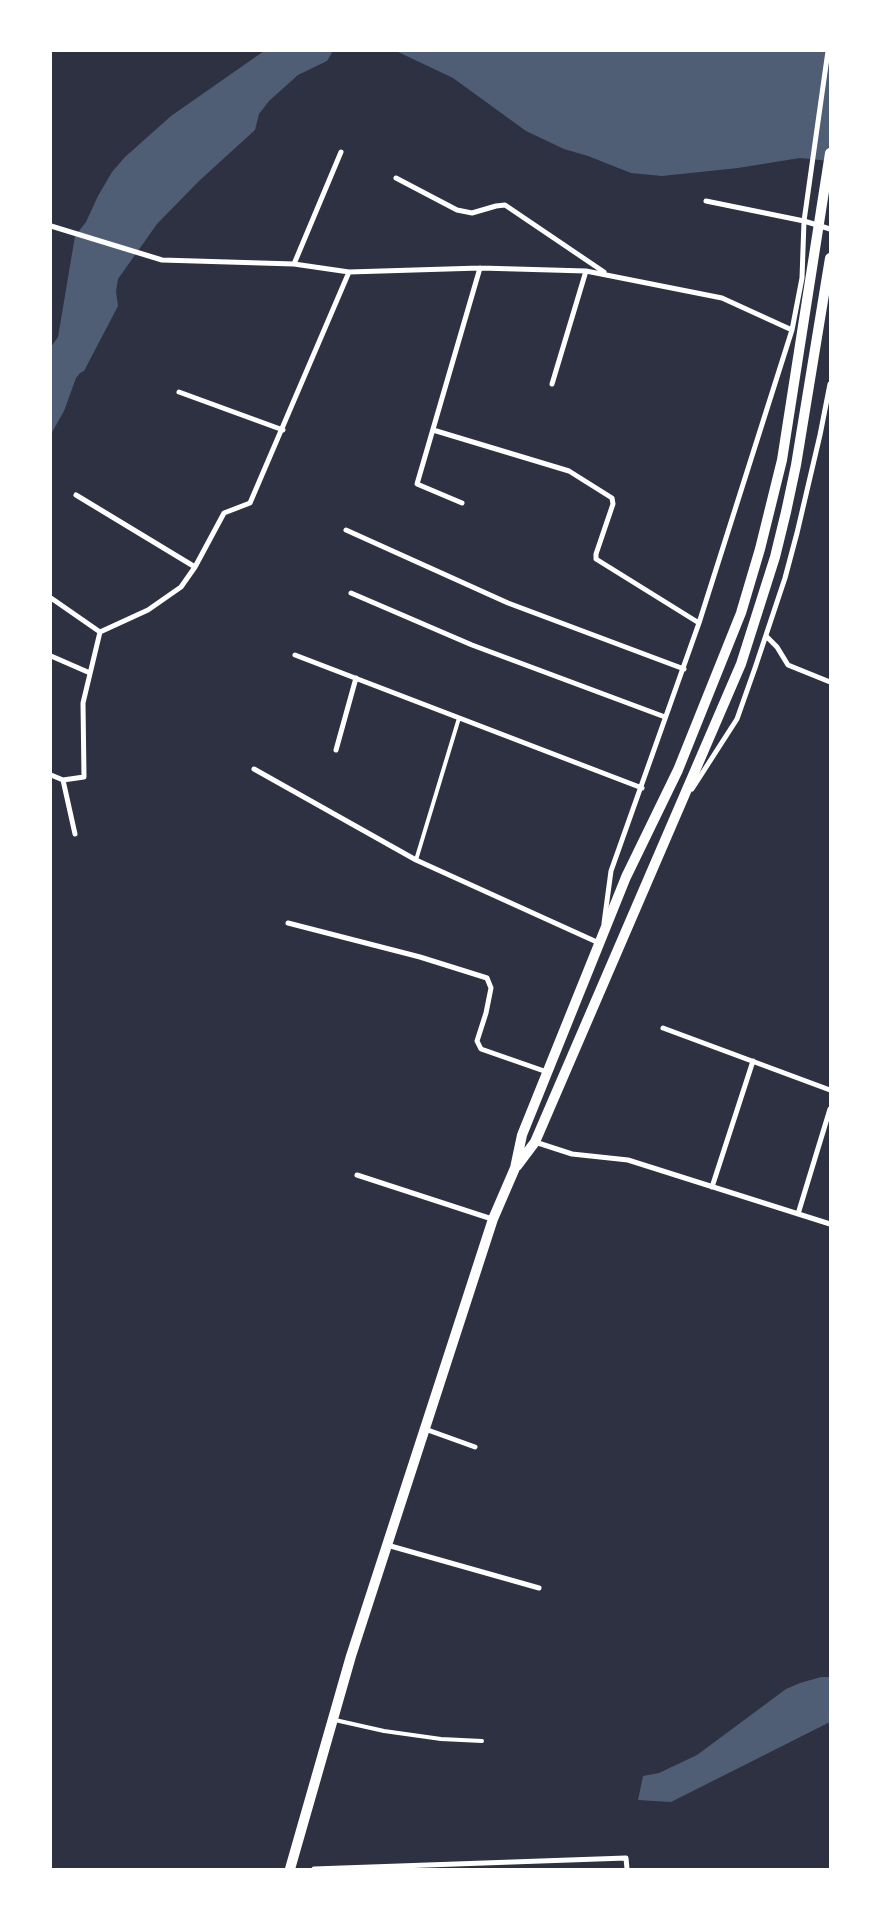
<!DOCTYPE html>
<html>
<head>
<meta charset="utf-8">
<style>
	body { margin:0 }
	#map { position:relative; width:881px; height:1920px; overflow:hidden; background:#2d3142; font-family:"Asap Condensed",sans-serif }
	canvas { display:block }
	.frame { position:absolute; inset:0; border:52px solid #fff; pointer-events:none }
</style>
</head>
<body>
<div id="map">
<canvas width="881" height="1920"></canvas>
<div class="frame"></div>
</div>
<script>
const context = document.querySelector('canvas').getContext('2d');
context.lineJoin = 'round';
function fillPath(path, color) { context.fillStyle = color; context.fill(path, 'evenodd'); }
const shape = rows => new Path2D(rows.map(r => 'M' + r).join(''));
function trace(path, color, width, dash) { context.strokeStyle = color; context.lineWidth = width; context.lineCap = dash ? 'butt' : 'round'; context.setLineDash(dash || []); context.stroke(path); }
fillPath(shape([
	[264,51,333,51,327,61,298,75,269,101,259,114,255,130,199,181,157,224,118,279,116,291,118,306,84,371,80,373,76,378,64,411,51,434,51,347,58,337,75,236,86,222,98,196,112,172,125,157,171,116],
	[396,51,830,51,830,161,800,158,738,168,662,176,631,173,588,156,564,149,526,131,453,78],
	[821,1677,830,1677,830,1722,671,1802,638,1800,643,1776,659,1773,697,1755,786,1689,800,1683]
]), '#4f5d75');
trace(shape([
	[416,860,459,718],
	[335,1720,384,1731,441,1739,482,1741]
]), '#fff', 4);
trace(shape([
	[396,178,457,210,472,213,496,206,505,205,604,272],
	[706,201,804,221,830,229],
	[51,226,162,260,294,264,349,272,480,268,586,271,722,298,792,330],
	[294,264,341,152],
	[552,384,586,271],
	[179,392,283,430],
	[433,430,569,471,612,498,613,504,596,554,596,559,699,623],
	[76,495,195,567],
	[462,503,417,484,480,268],
	[346,530,508,603,684,669],
	[351,593,472,645,665,717],
	[51,598,100,632],
	[766,636,777,647,788,665,830,682],
	[295,655,642,788],
	[51,656,90,673],
	[336,750,356,678],
	[254,769,416,860,599,943],
	[51,775,63,780,84,777,83,703,100,632,148,610,181,587,195,567,224,513,250,503,349,272],
	[63,780,75,834],
	[692,789,737,719,755,668,785,578,797,533,820,435,830,384],
	[288,923,420,957,487,978,491,988,486,1013,477,1041,481,1049,547,1072],
	[604,923,611,871,699,623,792,330,802,278,804,221,828,51],
	[663,1028,830,1090],
	[535,1142,572,1154,628,1160,830,1224],
	[357,1175,492,1219],
	[712,1187,753,1061],
	[798,1214,830,1109],
	[425,1429,475,1447],
	[387,1545,539,1588],
	[314,1869,626,1858,627,1869]
]), '#fff', 5);
trace(shape([
	[517,1166,535,1142,741,664,775,557,786,512,796,465,830,258],
	[290,1869,351,1656,493,1219,515,1168,522,1135,626,877,678,770,741,613,760,549,782,460,830,153]
]), '#fff', 10);
</script>
</body>
</html>
